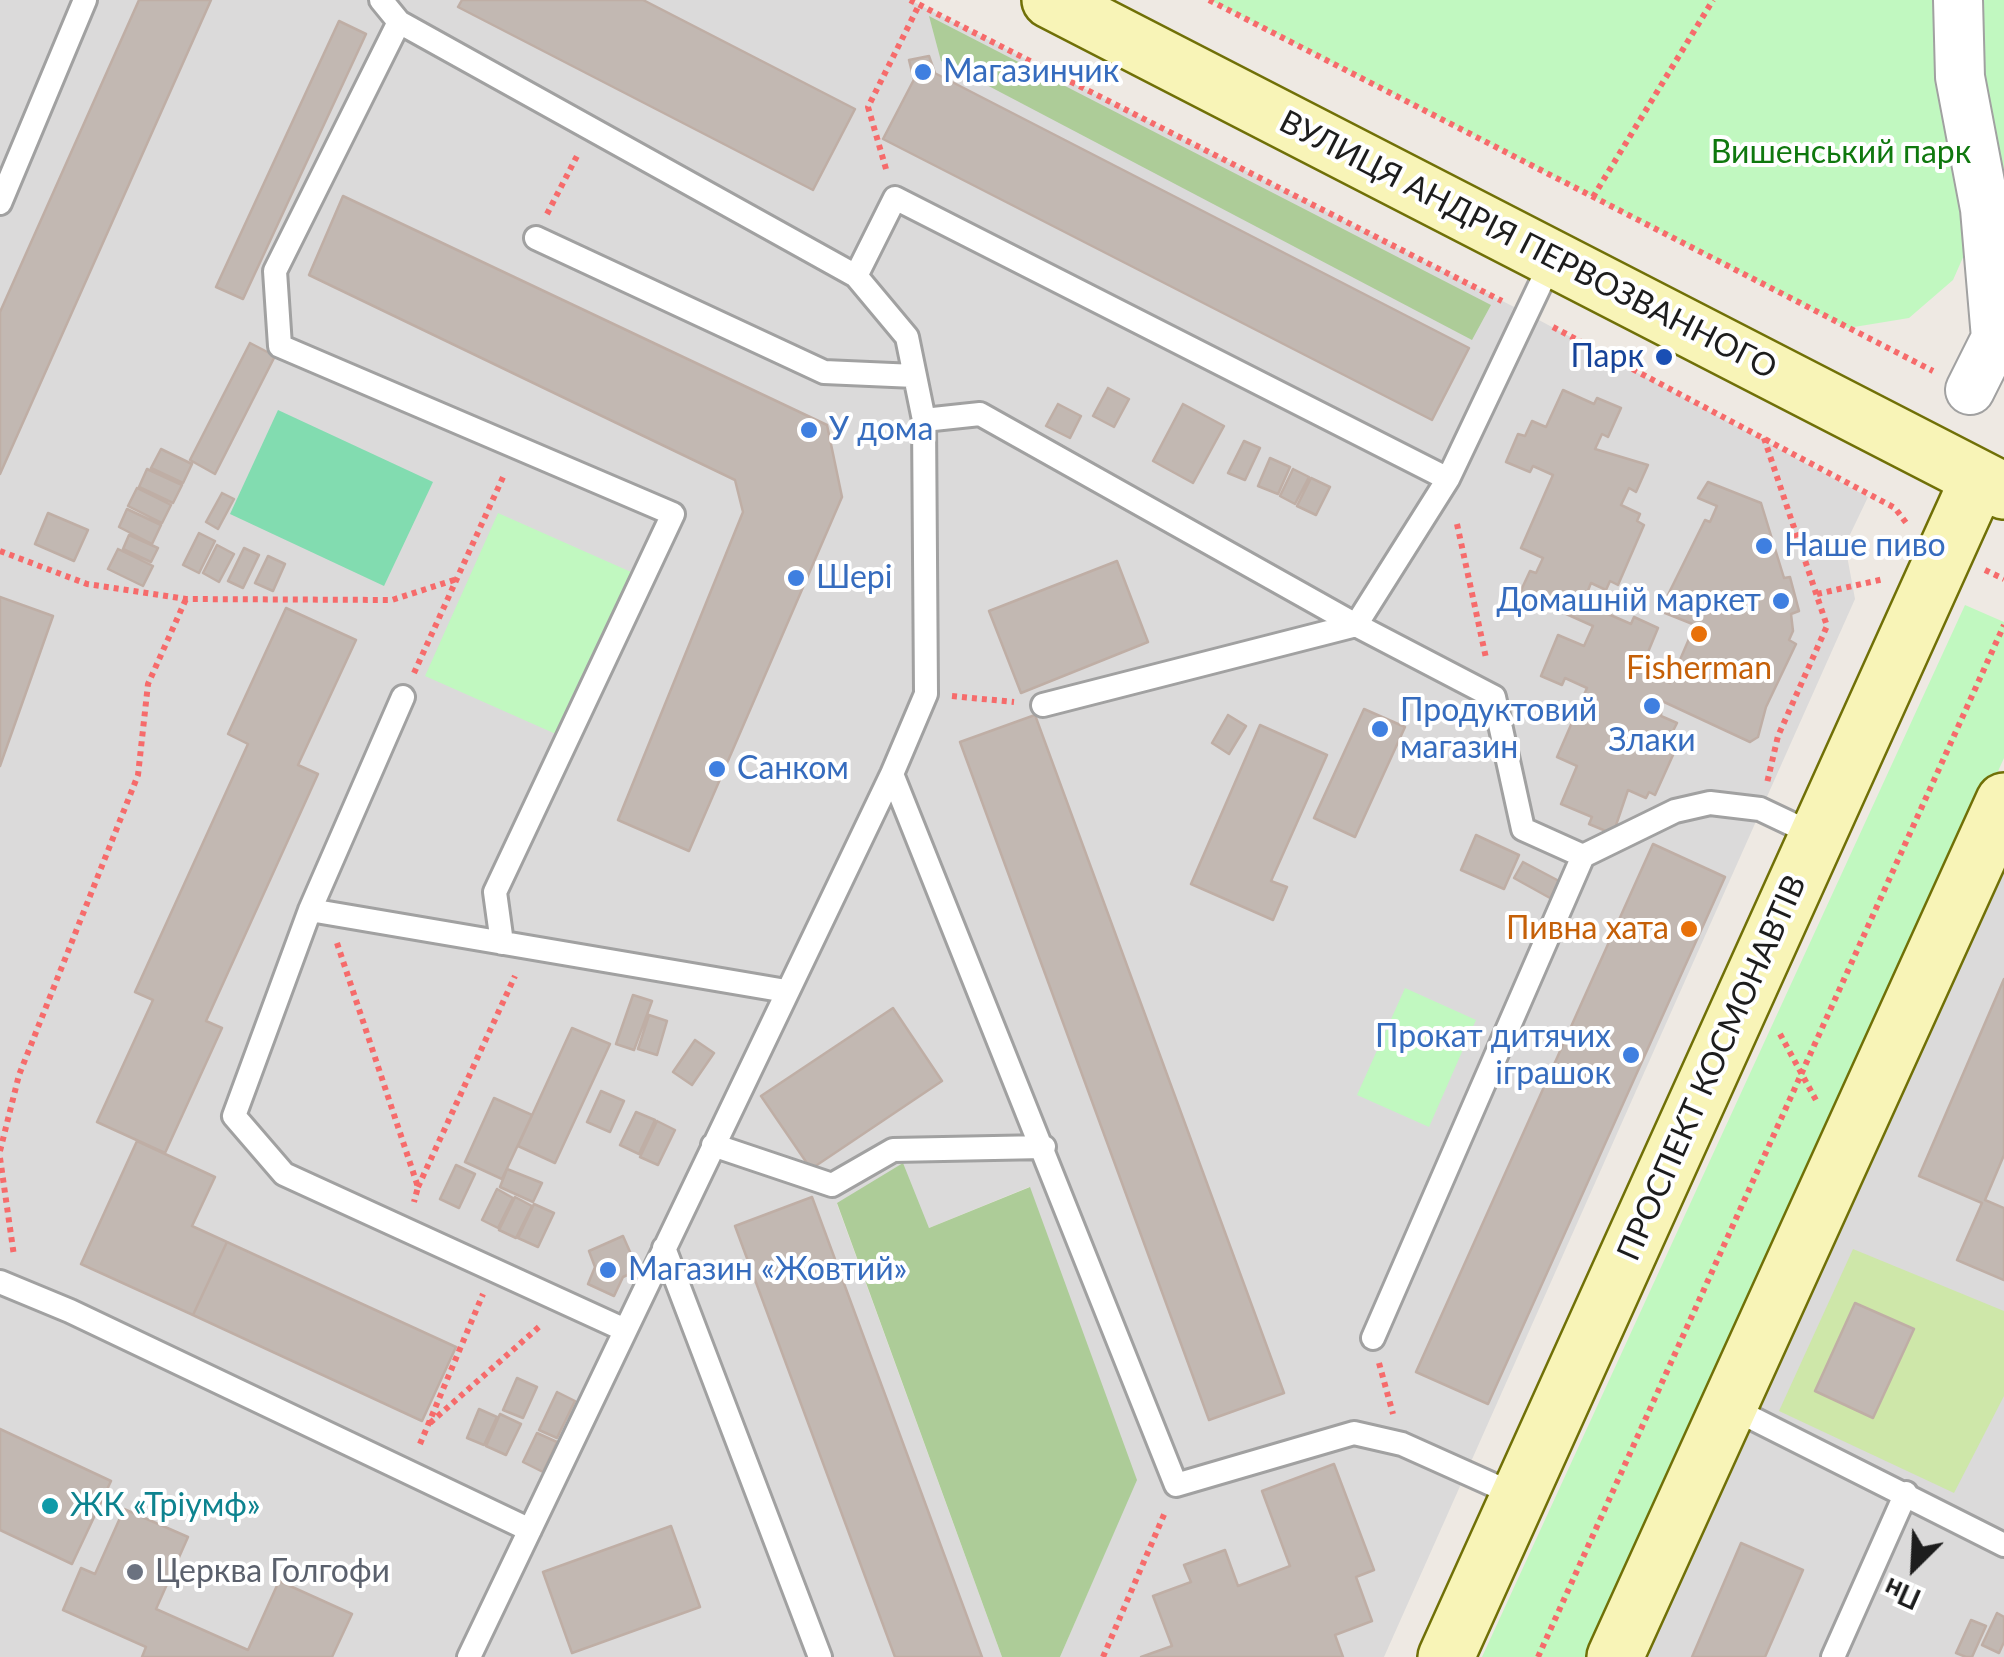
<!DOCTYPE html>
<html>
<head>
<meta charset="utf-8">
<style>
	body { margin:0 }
	#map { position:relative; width:2004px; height:1657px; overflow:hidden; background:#eee9e3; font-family:Lato,sans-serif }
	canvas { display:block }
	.north { position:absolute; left:1864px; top:1517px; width:100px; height:100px; -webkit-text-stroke:8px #fff; paint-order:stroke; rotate:204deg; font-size:28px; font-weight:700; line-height:40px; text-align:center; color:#1d1d1d }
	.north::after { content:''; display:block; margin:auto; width:35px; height:45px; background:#1d1d1d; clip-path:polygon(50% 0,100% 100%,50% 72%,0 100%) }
</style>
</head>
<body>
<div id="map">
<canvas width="2004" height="1657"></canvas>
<div class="north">Пн</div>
</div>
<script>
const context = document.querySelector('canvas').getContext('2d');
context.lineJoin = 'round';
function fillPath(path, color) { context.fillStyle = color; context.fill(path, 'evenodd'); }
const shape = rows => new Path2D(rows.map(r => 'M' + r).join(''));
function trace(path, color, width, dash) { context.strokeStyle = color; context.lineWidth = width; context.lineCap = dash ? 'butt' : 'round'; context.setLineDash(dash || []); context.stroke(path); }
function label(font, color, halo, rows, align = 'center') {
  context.font = font + ' Lato,sans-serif'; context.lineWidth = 8; context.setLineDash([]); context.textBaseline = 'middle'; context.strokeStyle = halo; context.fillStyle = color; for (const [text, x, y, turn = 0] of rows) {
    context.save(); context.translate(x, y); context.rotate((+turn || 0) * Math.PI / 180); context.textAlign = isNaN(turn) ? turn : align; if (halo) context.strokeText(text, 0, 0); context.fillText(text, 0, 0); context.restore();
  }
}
fillPath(shape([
	[0,0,910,0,1524,312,1868,497,1845,545,1855,599,1384,1657,1060,1657,1136,1480,1029,1187,929,1228,837,1204,1002,1657,0,1657],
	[2004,837,2004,1657,1632,1657]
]), '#dbdada');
fillPath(shape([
	[1853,1249,2004,1311,2004,1396,1954,1493,1779,1411]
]), '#cee7a9');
fillPath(shape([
	[929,16,1491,305,1472,340,941,61],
	[903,1163,929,1228,1030,1187,1137,1480,1060,1657,1002,1657,837,1203]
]), '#adcc98');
fillPath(shape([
	[1210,0,2004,0,2004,218,1984,210,1953,280,1909,318,1848,328],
	[498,513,631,572,558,735,425,676],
	[1965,605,2004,622,2004,758,1597,1657,1482,1657],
	[1405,988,1476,1020,1429,1127,1357,1095]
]), '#c1f8c0');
fillPath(shape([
	[278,410,433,482,384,586,230,514]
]), '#82dcb0');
const building = shape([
	[139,0,211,0,0,474,0,312,139,0],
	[462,0,643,0,855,109,813,190,458,7,462,0],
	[339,21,366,34,243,299,216,287,339,21],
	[929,56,935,73,921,66,914,80,909,60,929,56],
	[921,66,1469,348,1432,420,883,139,921,66],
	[343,196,827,425,842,497,689,851,618,820,743,512,735,480,309,275,343,196],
	[250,343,275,356,215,474,190,460,250,343],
	[1108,388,1129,399,1114,427,1093,416,1108,388],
	[1563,390,1594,404,1597,398,1621,408,1608,437,1602,434,1595,449,1648,465,1636,492,1629,488,1621,505,1640,514,1637,521,1644,525,1618,585,1610,581,1606,590,1591,583,1583,603,1631,624,1634,617,1658,628,1646,657,1639,653,1633,666,1670,683,1695,625,1660,611,1705,520,1710,522,1717,506,1698,498,1708,482,1761,503,1784,578,1790,577,1799,611,1791,614,1793,631,1789,640,1796,644,1766,707,1758,737,1750,742,1662,701,1661,716,1677,723,1673,731,1682,735,1655,795,1649,792,1646,798,1628,790,1613,834,1589,824,1592,817,1561,804,1577,766,1557,757,1587,688,1565,678,1562,685,1541,676,1558,635,1584,646,1593,626,1544,604,1541,609,1517,599,1530,571,1536,573,1543,558,1521,548,1553,475,1533,466,1530,472,1506,462,1518,434,1525,436,1532,421,1546,427,1563,390],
	[1058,404,1081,416,1070,438,1046,426,1058,404],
	[1183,404,1224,426,1193,483,1153,461,1183,404],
	[1244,441,1260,448,1245,480,1228,473,1244,441],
	[161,449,192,464,183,483,151,468,161,449],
	[1270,458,1290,467,1278,494,1258,486,1270,458],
	[147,469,182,485,173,503,139,487,147,469],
	[1293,469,1309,477,1295,504,1280,496,1293,469],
	[1311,478,1330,487,1316,515,1297,506,1311,478],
	[137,488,171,505,162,523,128,506,137,488],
	[222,493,234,499,218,529,206,522,222,493],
	[127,509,161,525,152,544,119,527,127,509],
	[48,513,88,530,74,561,35,544,48,513],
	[199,533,215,541,199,573,183,565,199,533],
	[129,535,158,548,151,562,123,549,129,535],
	[217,545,234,554,219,582,203,573,217,545],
	[244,548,259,555,243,588,228,581,244,548],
	[118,549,153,566,143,586,108,569,118,549],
	[268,556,285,564,273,591,255,583,268,556],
	[1117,561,1148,642,1021,693,989,611,1117,561],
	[0,597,53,616,0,766,0,597],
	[286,608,356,640,298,765,318,774,206,1021,222,1028,165,1153,97,1122,153,1000,135,992,248,744,228,734,286,608],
	[1364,709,1405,727,1355,837,1314,818,1364,709],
	[1035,715,1284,1393,1209,1420,960,742,1035,715],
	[1228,715,1246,726,1229,754,1212,743,1228,715],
	[1260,725,1327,755,1271,881,1287,887,1273,920,1191,884,1260,725],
	[1476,835,1519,855,1504,889,1461,870,1476,835],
	[1653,844,1725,877,1488,1404,1416,1372,1653,844],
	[1523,862,1559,881,1550,898,1514,878,1523,862],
	[2004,979,2004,1155,1985,1200,2004,1208,2004,1280,1957,1260,1982,1203,1919,1176,2004,979],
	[633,995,652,1001,634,1050,616,1044,633,995],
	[893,1008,942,1081,811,1169,761,1096,893,1008],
	[649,1015,667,1021,657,1055,638,1049,649,1015],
	[572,1028,610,1044,555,1163,518,1146,572,1028],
	[695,1040,714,1053,692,1085,673,1072,695,1040],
	[601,1091,624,1101,610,1132,587,1122,601,1091],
	[494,1098,532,1115,502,1179,465,1162,494,1098],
	[636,1112,655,1120,639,1154,620,1145,636,1112],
	[657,1121,675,1130,658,1165,640,1157,657,1121],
	[137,1141,215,1177,192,1226,227,1242,193,1315,81,1264,137,1141],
	[456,1165,475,1174,459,1208,440,1199,456,1165],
	[507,1169,542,1183,533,1202,500,1187,507,1169],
	[497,1189,513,1198,498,1228,482,1220,497,1189],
	[515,1197,532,1206,516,1238,499,1230,515,1197],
	[812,1197,982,1657,895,1657,735,1226,812,1197],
	[534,1204,554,1213,538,1247,518,1238,534,1204],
	[623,1236,638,1270,623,1277,614,1296,588,1284,595,1267,589,1251,623,1236],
	[227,1242,456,1347,422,1421,193,1315,227,1242],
	[1855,1303,1914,1329,1873,1418,1815,1391,1855,1303],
	[517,1378,537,1387,523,1418,503,1410,517,1378],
	[557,1392,575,1401,557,1438,539,1430,557,1392],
	[479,1409,497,1417,484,1445,467,1438,479,1409],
	[500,1414,521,1424,506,1455,486,1446,500,1414],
	[0,1429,111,1481,72,1564,0,1530,0,1429],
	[537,1433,557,1442,543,1472,523,1462,537,1433],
	[1334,1464,1374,1570,1356,1577,1372,1621,1335,1635,1343,1657,1141,1657,1172,1646,1153,1596,1191,1582,1184,1565,1225,1550,1238,1586,1290,1566,1262,1491,1334,1464],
	[124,1509,188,1537,156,1609,248,1650,279,1581,352,1614,332,1657,142,1657,146,1647,63,1610,81,1568,95,1574,124,1509],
	[671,1526,700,1607,572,1653,543,1572,671,1526],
	[1741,1543,1803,1570,1765,1657,1692,1657,1741,1543],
	[1997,1613,2004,1617,2004,1642,1999,1653,1982,1645,1997,1613],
	[1971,1620,1986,1626,1972,1657,1966,1657,1956,1653,1971,1620]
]);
fillPath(building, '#c2b8b2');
trace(building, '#bfaea5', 2.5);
const lane = shape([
	[381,0,399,22,856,276],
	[399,22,275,271,280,346,673,514,495,892,502,943],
	[0,203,85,0],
	[536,238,824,372,915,376],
	[924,420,980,414,1356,625,1494,697,1523,829,1583,856],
	[403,697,310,910,234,1116,284,1174,625,1330],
	[1043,705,1356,625,1448,479],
	[892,774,1176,1485,1354,1433,1402,1444,1518,1496],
	[310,910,786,991],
	[713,1145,832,1185,893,1150,1044,1147],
	[664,1248,820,1657],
	[0,1282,70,1311,530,1530],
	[1373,1338,1583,856,1675,811,1710,803,1760,809,1817,836],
	[1728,1406,2004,1545],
	[469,1657,892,774,926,694,924,420,907,337,856,276,895,198,1448,479,1553,258],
	[1833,1657,1906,1493]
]);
const street = shape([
	[1958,0,1960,77,1985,209,1996,338,1970,390]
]);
const secondary = shape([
	[1050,0,2004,491],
	[1446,1657,1979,478],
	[1615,1657,2004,801]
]);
trace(lane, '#a1a1a1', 28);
trace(street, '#a1a1a1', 52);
trace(secondary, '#707007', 60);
trace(shape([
	[910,0,1502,301],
	[1209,0,1933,371],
	[886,169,868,107,919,5],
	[1593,197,1713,0],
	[547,214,578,154],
	[1553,327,1895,508,1907,524],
	[1764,438,1827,626,1778,736,1767,783],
	[1457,524,1486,658],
	[0,551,87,584,186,599,392,600,457,579],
	[1985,570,2004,579],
	[1817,594,1884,579],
	[414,673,504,475],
	[952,696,1014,702],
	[337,943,418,1187,414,1202],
	[1780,1034,1817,1102],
	[0,1151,19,1075,138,775,148,684,186,599],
	[0,1158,14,1256],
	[418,1187,515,976],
	[1379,1363,1393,1414],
	[430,1423,540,1326],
	[420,1444,483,1294],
	[1103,1657,1166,1510],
	[1538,1657,2004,625]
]), '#f66b6b', 6, [5, 5]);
trace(lane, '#fff', 22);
trace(street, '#fff', 48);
trace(secondary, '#f8f4b7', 55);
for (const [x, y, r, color] of [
	[923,72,10,"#3f7fe0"],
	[1664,357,10,"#1a4fb4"],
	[809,430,10,"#3f7fe0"],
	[1764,546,10,"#3f7fe0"],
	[796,578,10,"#3f7fe0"],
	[1781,601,10,"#3f7fe0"],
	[1699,634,10,"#e8710a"],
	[1652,706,10,"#3f7fe0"],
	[1380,729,10,"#3f7fe0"],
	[717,769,10,"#3f7fe0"],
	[1689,929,10,"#e8710a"],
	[1631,1055,10,"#3f7fe0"],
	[608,1270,10,"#3f7fe0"],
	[50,1506,10,"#0f9aa8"],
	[135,1572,10,"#6b7280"]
]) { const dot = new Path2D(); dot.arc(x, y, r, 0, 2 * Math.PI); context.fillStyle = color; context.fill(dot); trace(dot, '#fff', 4); }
label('32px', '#366cbe', '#fff', [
	["Магазинчик",943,72],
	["У дома",829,430],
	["Наше пиво",1784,546],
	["Шері",816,578],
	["Домашній маркет",1761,601,"right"],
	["Продуктовий",1400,711],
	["магазин",1400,748],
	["Злаки",1652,741,"center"],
	["Санком",737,769],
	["Прокат дитячих",1611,1037,"right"],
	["іграшок",1611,1074,"right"],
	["Магазин «Жовтий»",628,1270]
], 'left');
label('32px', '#0f780e', '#fff', [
	["Вишенський парк",1841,153]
]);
label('32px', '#1d1d1d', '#fff', [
	["ВУЛИЦЯ АНДРІЯ ПЕРВОЗВАННОГО",1528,245,27],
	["ПРОСПЕКТ КОСМОНАВТІВ",1712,1068,-66]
]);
label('32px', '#164399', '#fff', [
	["Парк",1644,357]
], 'right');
label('32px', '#c56008', '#fff', [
	["Fisherman",1699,669],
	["Пивна хата",1669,929,"right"]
]);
label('32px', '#0d838f', '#fff', [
	["ЖК «Тріумф»",70,1506]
], 'left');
label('32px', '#5b616d', '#fff', [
	["Церква Голгофи",155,1572]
], 'left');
</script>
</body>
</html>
